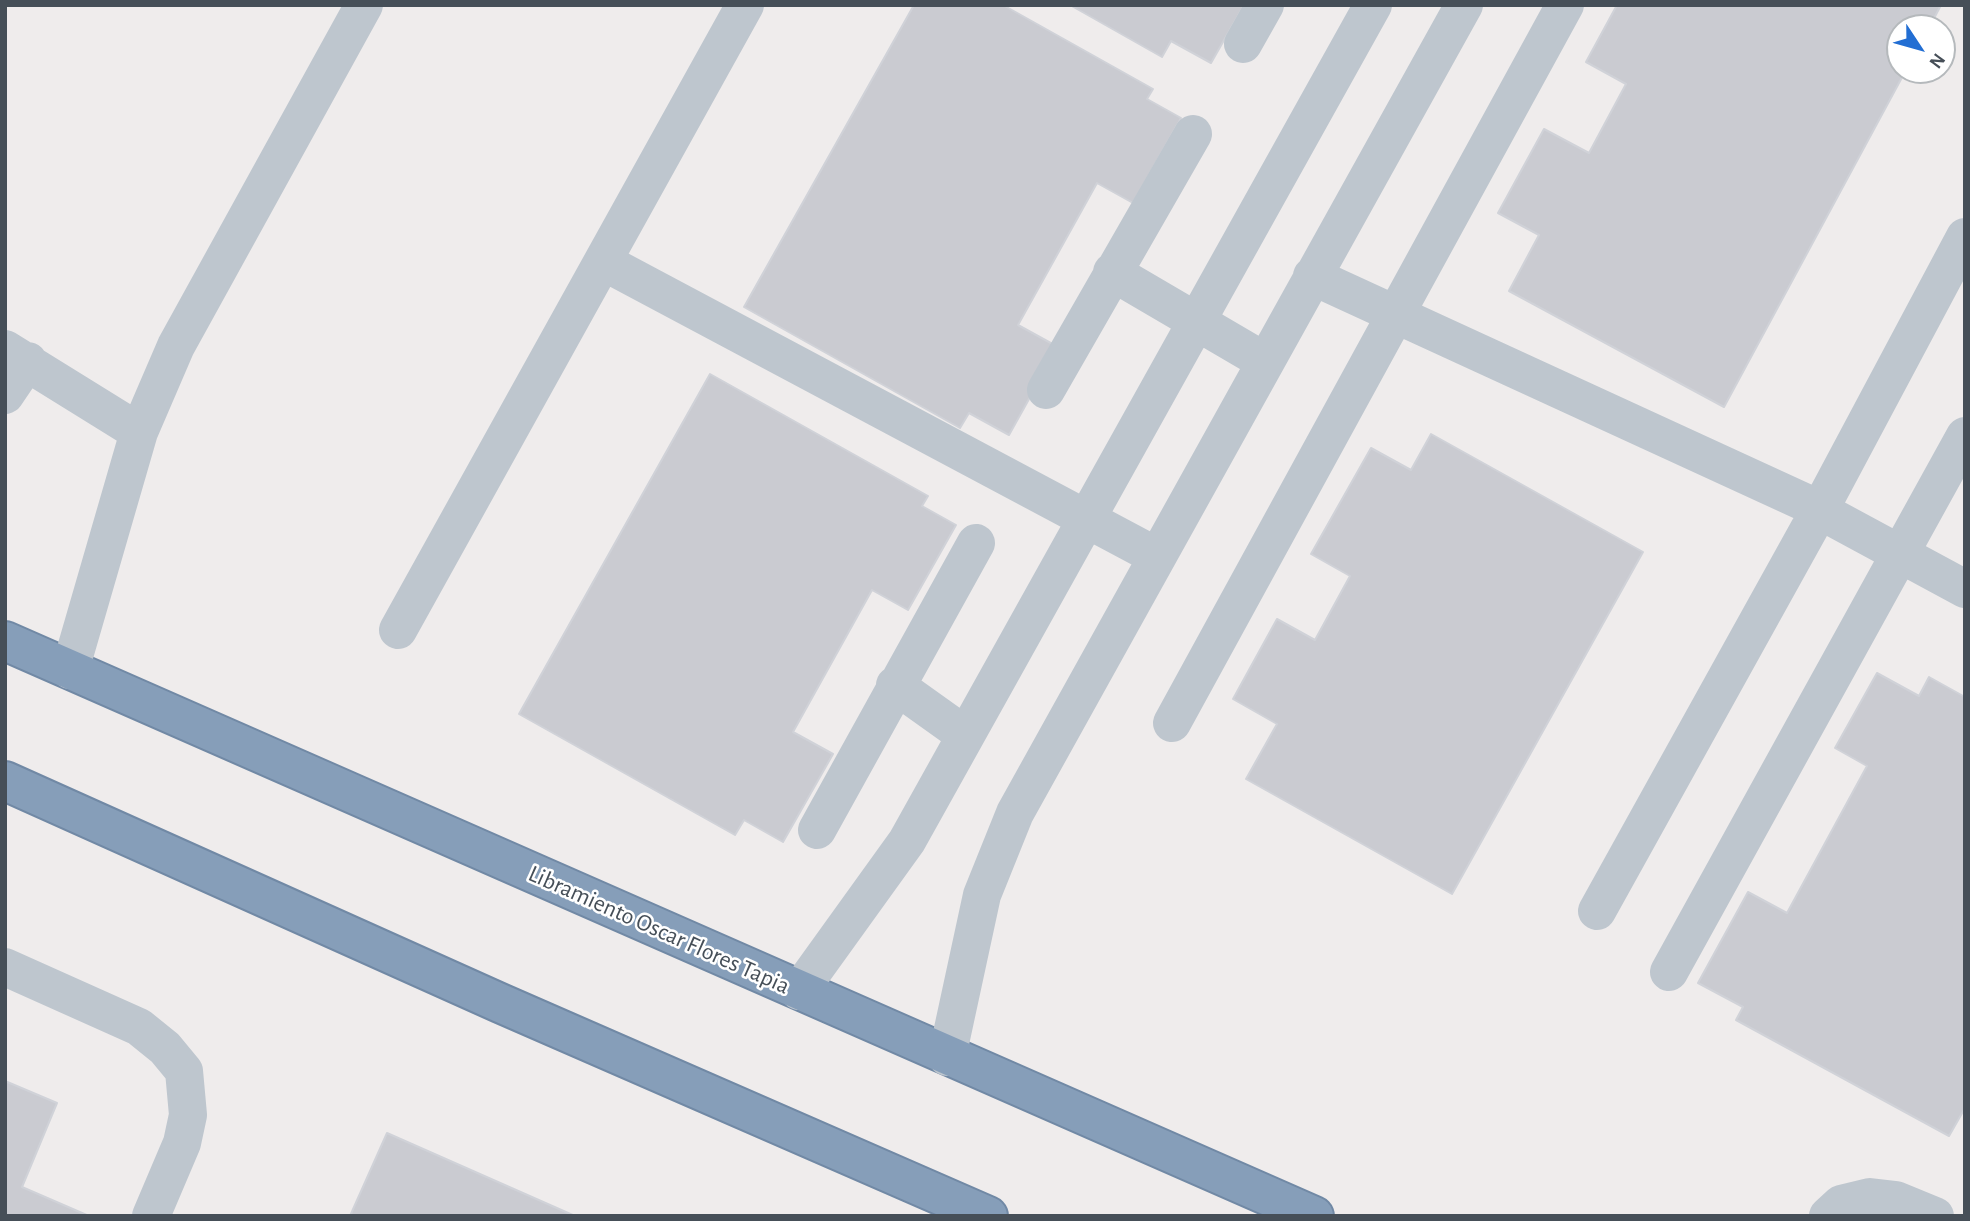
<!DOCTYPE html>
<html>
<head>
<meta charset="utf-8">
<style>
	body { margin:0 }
	#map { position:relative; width:1970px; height:1221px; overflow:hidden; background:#efecec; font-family:"Alegreya Sans",sans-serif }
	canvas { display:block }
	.frame { position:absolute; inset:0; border:7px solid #464f58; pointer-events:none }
	.north { position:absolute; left:1886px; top:14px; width:70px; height:70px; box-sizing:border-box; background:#fff; border:2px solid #b5b9bc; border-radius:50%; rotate:126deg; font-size:19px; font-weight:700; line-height:28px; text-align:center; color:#464f58 }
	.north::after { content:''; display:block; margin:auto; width:24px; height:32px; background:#226ed3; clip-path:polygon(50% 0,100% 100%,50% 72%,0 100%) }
</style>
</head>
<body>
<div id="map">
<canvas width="1970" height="1221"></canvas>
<div class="frame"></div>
<div class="north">N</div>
</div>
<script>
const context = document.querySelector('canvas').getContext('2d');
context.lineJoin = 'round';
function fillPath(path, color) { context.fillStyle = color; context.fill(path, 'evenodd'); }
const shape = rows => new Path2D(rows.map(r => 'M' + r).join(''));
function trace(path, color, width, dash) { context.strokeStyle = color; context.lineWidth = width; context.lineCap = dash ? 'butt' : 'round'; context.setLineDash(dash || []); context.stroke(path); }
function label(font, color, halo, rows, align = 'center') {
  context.font = font + ' "Alegreya Sans",sans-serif'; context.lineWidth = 5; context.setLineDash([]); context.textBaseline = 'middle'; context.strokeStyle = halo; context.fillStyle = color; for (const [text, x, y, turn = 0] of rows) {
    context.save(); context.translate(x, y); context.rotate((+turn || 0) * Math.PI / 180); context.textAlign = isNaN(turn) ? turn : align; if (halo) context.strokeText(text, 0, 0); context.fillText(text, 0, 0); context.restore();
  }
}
const building = shape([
	[914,5,1003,5,1153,89,1147,99,1181,118,1133,203,1097,183,1018,325,1058,347,1009,435,969,413,960,428,744,307,914,5],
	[1070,5,1244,5,1211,63,1171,41,1162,57,1070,5],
	[1617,5,1941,5,1929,28,1900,28,1900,70,1906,70,1724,407,1509,291,1539,235,1498,213,1544,129,1589,153,1626,84,1586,62,1617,5],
	[710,374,928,496,922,506,956,525,908,610,872,590,793,732,833,754,783,842,744,820,735,835,519,714,710,374],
	[1431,434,1643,552,1452,894,1246,779,1277,724,1233,699,1277,619,1315,640,1350,576,1311,554,1371,448,1411,470,1431,434],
	[1877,673,1919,696,1929,677,1965,697,1965,1108,1949,1136,1736,1020,1743,1007,1698,983,1748,892,1787,913,1867,766,1835,748,1877,673],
	[5,1081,57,1103,22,1187,89,1216,5,1216,5,1081],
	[387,1133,575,1216,350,1216,387,1133]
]);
fillPath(building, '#cacbd1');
trace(building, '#d0d2d8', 2);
const highway = shape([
	[5,641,1314,1216],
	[5,781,500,1003,988,1216]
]);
trace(highway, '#7189a5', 42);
trace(shape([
	[1243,44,1265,5],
	[604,262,1156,556],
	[1112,272,1264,361],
	[1312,276,1804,502,1965,589],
	[5,349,139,432],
	[1046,390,1193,134],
	[5,395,28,361],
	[398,630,745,5],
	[70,670,139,432,176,346,364,5],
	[895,685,965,735],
	[1172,723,1565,5],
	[817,830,976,543],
	[1597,911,1819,511,1965,237],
	[5,967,139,1027,165,1048,184,1071,188,1115,182,1143,151,1216],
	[1669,972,1965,436],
	[799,991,907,841,1373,5],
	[947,1057,982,895,1015,813,1464,5],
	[1828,1216,1841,1204,1870,1197,1896,1200,1935,1216]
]), '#bec6ce', 38);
trace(highway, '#869eb9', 38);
label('24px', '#464f58', '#fff', [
	["Libramiento Oscar Flores Tapia",659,930,24]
]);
</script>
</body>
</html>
